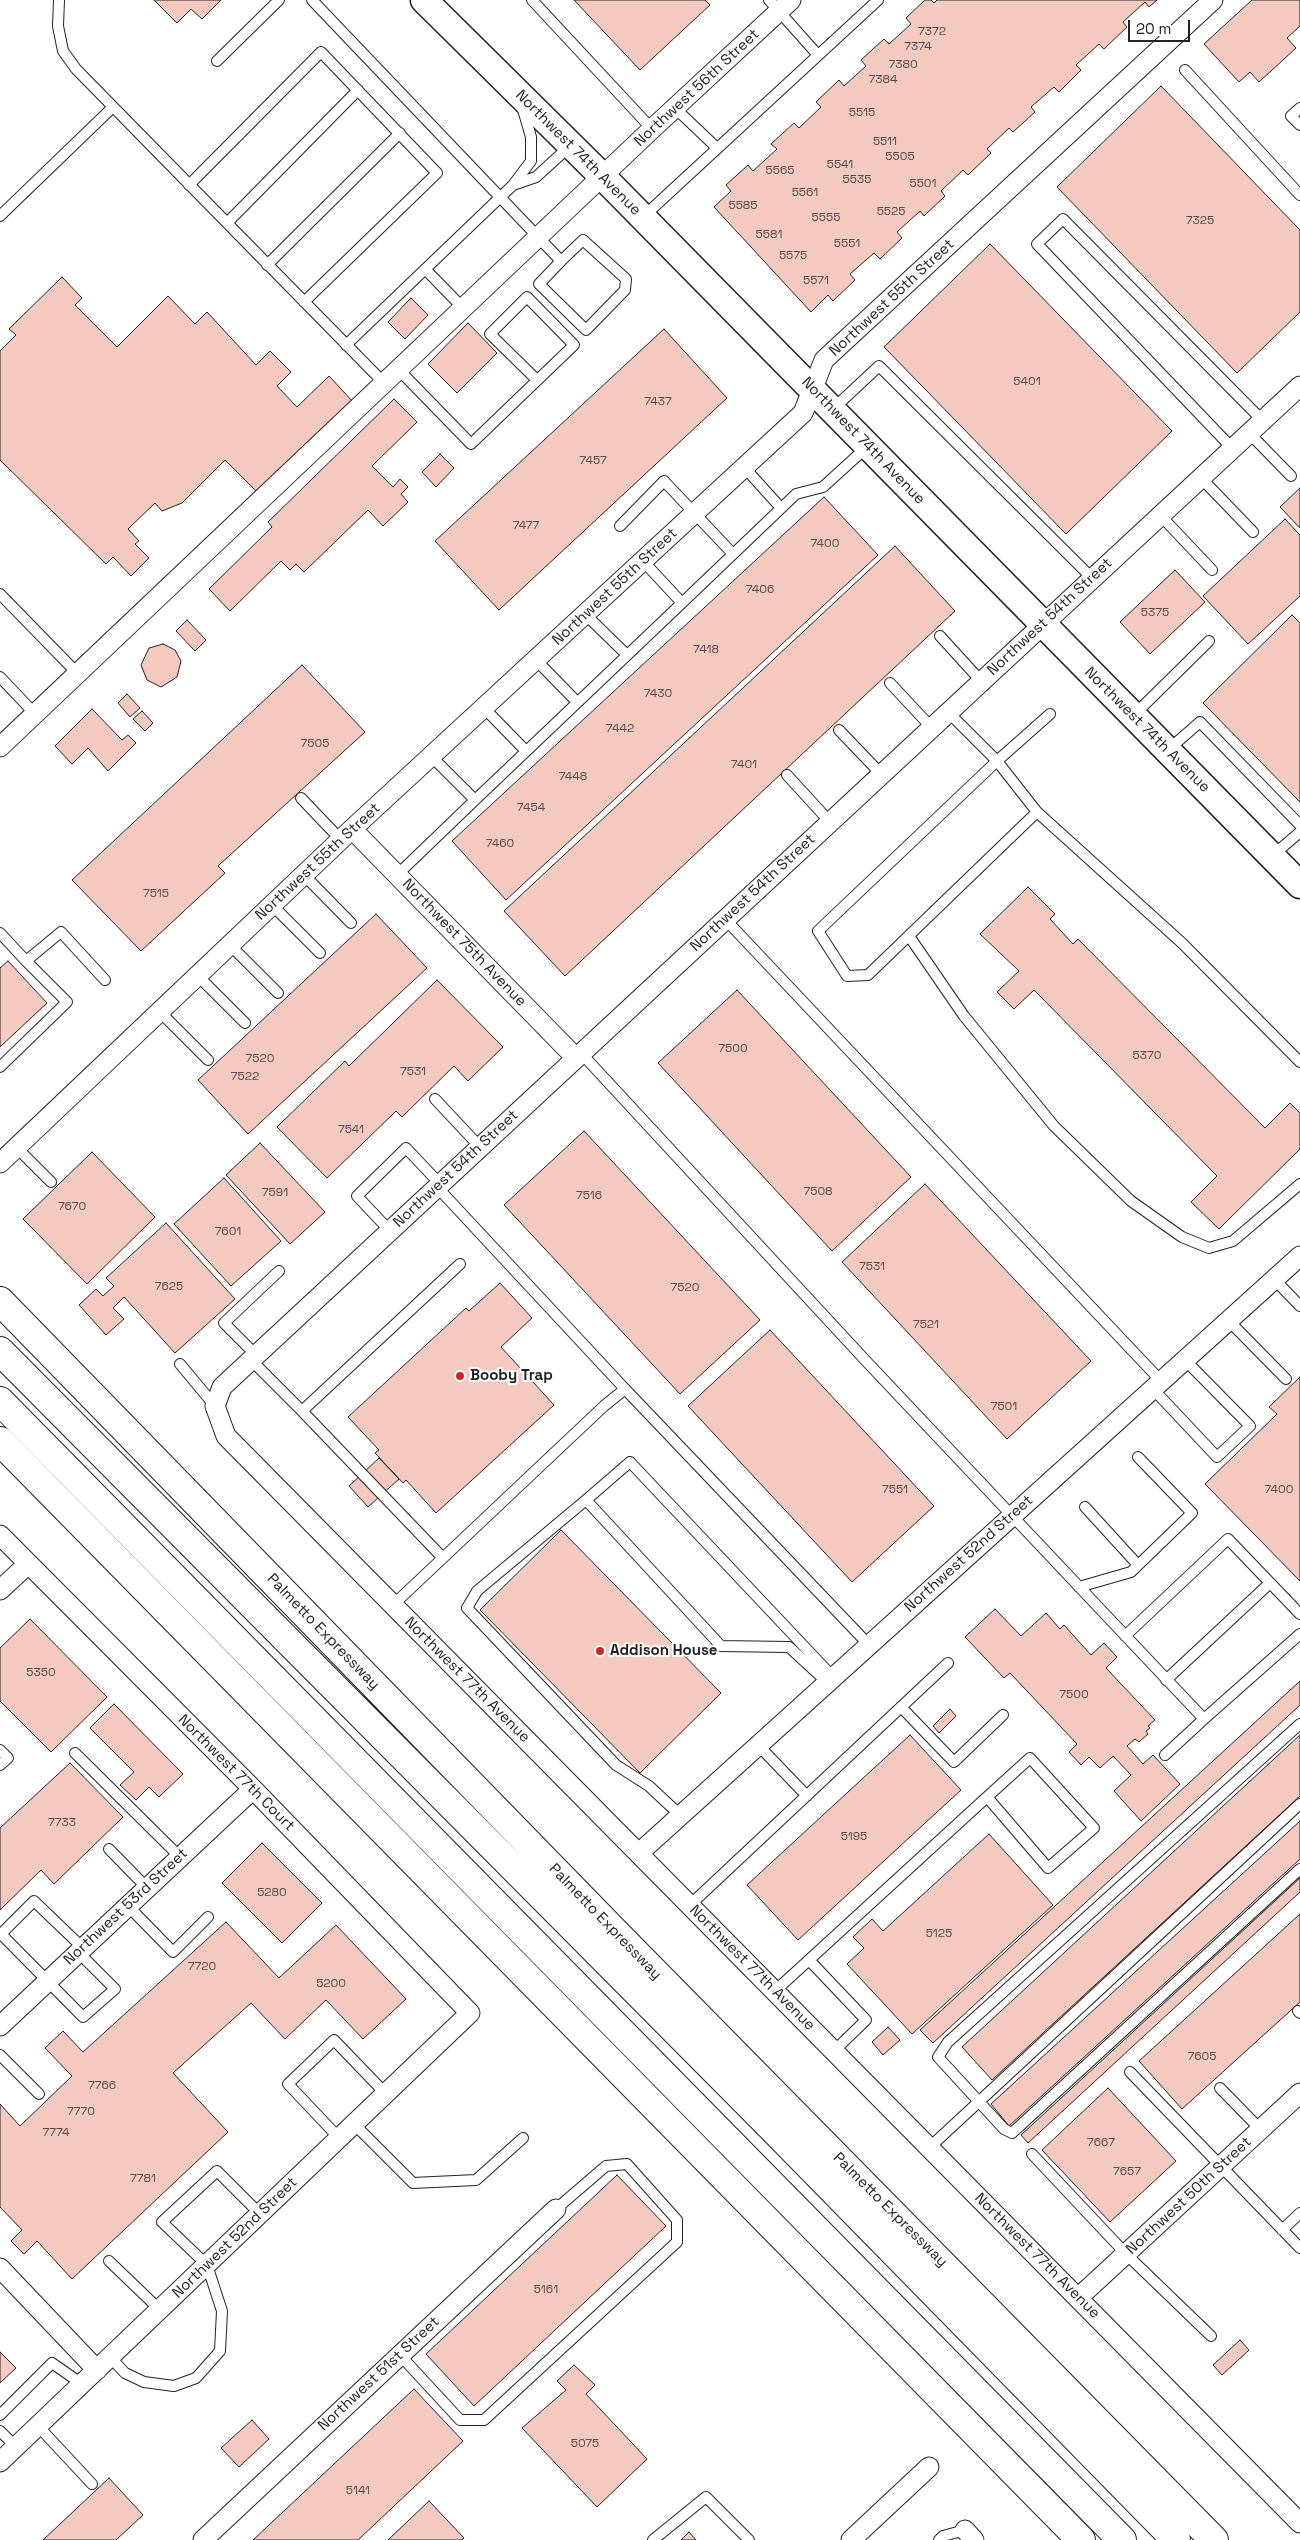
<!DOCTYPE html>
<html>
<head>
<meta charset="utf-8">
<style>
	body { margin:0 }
	#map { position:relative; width:1300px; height:2540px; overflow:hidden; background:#fff; font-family:"Space Grotesk",sans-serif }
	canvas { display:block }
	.scale { position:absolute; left:1128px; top:20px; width:62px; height:22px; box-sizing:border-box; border:2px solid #222; border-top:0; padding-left:6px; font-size:15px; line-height:18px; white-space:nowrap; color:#222; -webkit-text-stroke:4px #fff; paint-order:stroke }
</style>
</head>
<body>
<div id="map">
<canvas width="1300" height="2540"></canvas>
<div class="scale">20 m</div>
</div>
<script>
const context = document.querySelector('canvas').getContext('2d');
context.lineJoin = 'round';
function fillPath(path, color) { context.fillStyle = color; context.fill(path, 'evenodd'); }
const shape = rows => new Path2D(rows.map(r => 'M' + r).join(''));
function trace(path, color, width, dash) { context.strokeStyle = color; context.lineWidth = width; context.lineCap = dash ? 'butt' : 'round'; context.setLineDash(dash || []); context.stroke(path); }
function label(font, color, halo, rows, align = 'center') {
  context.font = font + ' "Space Grotesk",sans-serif'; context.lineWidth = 4; context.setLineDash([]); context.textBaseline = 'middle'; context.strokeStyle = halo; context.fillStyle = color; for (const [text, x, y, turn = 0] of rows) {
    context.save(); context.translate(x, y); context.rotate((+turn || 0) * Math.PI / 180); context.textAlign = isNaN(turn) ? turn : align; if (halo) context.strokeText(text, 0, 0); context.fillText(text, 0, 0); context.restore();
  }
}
const building = shape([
	[154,0,221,0,202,19,191,9,177,23,154,0],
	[574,0,705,0,710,5,640,70,574,0],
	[925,0,931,0,934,3,937,0,1157,0,1149,7,1145,2,1123,22,1127,27,1104,49,1099,44,1076,65,1081,70,1059,92,1054,87,1031,107,1035,112,1013,132,1009,128,987,149,991,153,968,175,963,170,941,191,945,196,924,216,920,211,897,232,902,238,880,259,874,253,850,274,855,280,833,301,828,295,811,312,714,207,731,191,726,185,748,165,753,171,777,149,771,144,794,123,799,128,821,107,816,102,839,80,844,86,866,66,861,60,884,39,889,44,911,24,906,18,925,0],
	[1252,0,1300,0,1300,26,1287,38,1296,48,1259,82,1250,72,1239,82,1204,44,1252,0],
	[1161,86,1300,230,1300,312,1237,373,1057,187,1161,86],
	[990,244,1172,431,1066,534,884,347,990,244],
	[62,277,82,298,75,305,117,347,168,296,195,324,207,312,256,365,270,351,291,372,277,386,297,407,329,376,354,403,258,493,225,460,182,503,162,511,155,503,128,529,139,541,135,544,149,558,131,576,113,557,106,564,0,460,0,351,16,335,9,329,62,277],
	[411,298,428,315,405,339,388,322,411,298],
	[468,323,497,353,457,393,428,364,468,323],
	[664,329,727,398,499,610,435,541,664,329],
	[394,399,417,422,372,466,393,487,400,479,408,487,401,494,408,502,383,526,368,510,304,572,296,564,290,570,281,561,230,611,209,589,272,527,268,522,394,399],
	[440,454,454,468,436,487,422,472,440,454],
	[1300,488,1300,528,1280,507,1300,488],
	[824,497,878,555,506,900,452,841,824,497],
	[1285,519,1300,535,1300,596,1248,644,1203,596,1285,519],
	[895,546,955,611,565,976,504,911,895,546],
	[1175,570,1205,602,1150,654,1120,622,1175,570],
	[1292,615,1300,623,1300,802,1203,703,1292,615],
	[187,620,206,640,195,651,176,631,187,620],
	[163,644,175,650,181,661,177,677,161,687,147,680,141,665,149,648,163,644],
	[302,665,365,732,218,866,225,873,141,951,72,880,302,665],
	[127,694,140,708,130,717,118,703,127,694],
	[92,709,122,740,128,735,136,743,108,771,88,748,72,764,55,746,92,709],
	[142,711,153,723,145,731,133,719,142,711],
	[1028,887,1055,914,1050,919,1073,944,1078,939,1265,1128,1290,1103,1300,1113,1300,1149,1219,1229,1191,1202,1217,1176,1034,990,1014,1009,997,992,1019,971,980,934,1028,887],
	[376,914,427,968,248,1134,198,1080,376,914],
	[8,961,47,1003,0,1047,0,968,8,961],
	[437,980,503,1047,468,1081,454,1066,402,1117,396,1111,327,1178,277,1127,345,1061,349,1066,437,980],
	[737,990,911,1177,832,1251,658,1063,737,990],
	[584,1131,760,1320,680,1394,504,1205,584,1131],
	[260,1143,325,1212,290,1244,226,1175,260,1143],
	[92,1152,155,1217,87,1284,23,1219,92,1152],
	[224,1178,281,1241,231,1286,174,1224,224,1178],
	[925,1184,1091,1361,1007,1439,842,1262,925,1184],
	[166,1223,235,1299,175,1353,124,1297,113,1308,124,1319,106,1335,79,1305,96,1289,103,1296,114,1286,106,1278,166,1223],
	[500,1283,532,1318,501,1347,554,1405,436,1513,406,1480,403,1483,375,1453,379,1450,348,1417,466,1308,469,1311,500,1283],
	[770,1330,934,1506,852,1582,688,1406,770,1330],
	[1300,1377,1300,1581,1205,1484,1277,1414,1269,1407,1300,1377],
	[379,1458,399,1479,368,1507,349,1486,379,1458],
	[561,1530,721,1693,640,1773,480,1610,561,1530],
	[995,1609,1021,1636,1046,1613,1060,1629,1064,1625,1091,1655,1104,1643,1117,1657,1106,1668,1155,1720,1148,1726,1150,1728,1146,1731,1148,1734,1139,1742,1135,1739,1127,1746,1143,1764,1153,1755,1180,1784,1141,1821,1114,1791,1131,1775,1113,1756,1100,1768,1089,1757,1081,1765,1069,1752,1077,1744,1010,1673,1004,1678,965,1637,995,1609],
	[30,1619,107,1697,51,1752,0,1701,0,1648,30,1619],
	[1300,1681,1300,1705,933,2043,920,2030,1300,1681],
	[114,1704,183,1774,159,1797,149,1787,136,1800,120,1785,134,1772,90,1728,114,1704],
	[950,1709,956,1716,939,1733,933,1726,950,1709],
	[910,1735,961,1790,798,1940,747,1885,910,1735],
	[1300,1735,1300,1796,992,2080,962,2047,1300,1735],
	[70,1763,123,1817,54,1884,41,1870,0,1910,0,1828,70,1763],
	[1300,1821,1300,1859,1009,2126,991,2104,1300,1821],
	[989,1834,1053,1905,912,2034,847,1964,864,1948,853,1937,872,1919,883,1931,989,1834],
	[262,1843,322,1903,282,1943,222,1883,262,1843],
	[1300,1878,1300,1892,1028,2143,1021,2135,1300,1878],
	[1300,1914,1300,2002,1182,2109,1139,2061,1300,1914],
	[226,1922,279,1978,336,1925,406,1999,363,2039,326,2000,285,2039,251,2003,173,2073,228,2132,72,2279,37,2241,24,2254,11,2241,22,2230,0,2207,0,2104,20,2126,72,2076,45,2048,63,2031,83,2052,226,1922],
	[888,2027,900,2040,883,2055,872,2042,888,2027],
	[1108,2088,1176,2161,1110,2222,1042,2150,1108,2088],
	[617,2175,666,2226,474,2406,426,2354,617,2175],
	[1240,2340,1249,2350,1222,2375,1213,2365,1240,2340],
	[0,2352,16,2368,0,2383,0,2352],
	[574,2365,595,2385,586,2394,647,2459,597,2507,522,2428,566,2390,557,2381,574,2365],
	[414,2389,463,2441,358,2540,253,2540,414,2389],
	[252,2420,269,2439,239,2467,221,2448,252,2420],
	[109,2478,143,2515,116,2540,43,2540,109,2478],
	[429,2501,464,2538,461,2540,388,2540,429,2501],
	[689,2532,696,2540,681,2540,689,2532]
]);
fillPath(building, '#f3c9c0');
trace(building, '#222', 1);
const lane = shape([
	[59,0,58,26,63,51,76,69,385,384],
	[312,0,561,261,583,240,626,279,625,290,586,330,539,284,561,261],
	[532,0,652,129],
	[769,0,817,54],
	[217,61,279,0],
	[1185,70,1300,195],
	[675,108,717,148],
	[1300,108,1291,116,1300,125],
	[189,185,321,52,437,173,304,302],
	[513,185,531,161,531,137,522,106],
	[0,216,113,107],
	[643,217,878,0],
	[227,223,358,90],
	[267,265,400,133],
	[425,269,464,309],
	[346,345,513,185,536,177,570,146],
	[399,370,471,444,574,345,527,297,490,334,537,380],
	[833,409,879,366,1092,578],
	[1249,433,1291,476],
	[1233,449,1037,244,1063,219,1263,421],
	[744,467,781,508],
	[1201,478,1253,532],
	[1160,515,1212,570],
	[620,526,664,481,733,554],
	[0,594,78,674],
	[682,603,796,494,823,487,868,446],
	[585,614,627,655],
	[940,636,981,681],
	[536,660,577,702],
	[0,677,35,714],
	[890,683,932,728],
	[484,708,526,751],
	[948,712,997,761,1050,714],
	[1134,715,1209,641],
	[839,730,881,774],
	[1168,750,1200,722,1300,825],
	[997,761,1037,812,868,975,847,976,818,931,997,761],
	[787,775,830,822],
	[301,798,341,840],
	[475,800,682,603,643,561],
	[1037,812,1182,943,1300,1062],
	[1272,856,1300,832],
	[304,875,351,923],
	[397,875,475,800,431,756],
	[272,905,320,953],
	[725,919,1161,1381],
	[0,933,26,961,61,932,105,980],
	[909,936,964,1016,1054,1126,1131,1201,1182,1237,1209,1248,1233,1241,1300,1184],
	[230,945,278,993],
	[198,976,245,1023],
	[160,1012,208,1060],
	[581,1053,866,1361,1204,1719,1165,1755],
	[0,1067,67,1002,26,961],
	[435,1099,480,1147],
	[17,1148,51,1182],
	[390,1231,357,1196,406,1148,440,1184],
	[1274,1279,1300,1306],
	[1228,1320,1286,1379],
	[256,1355,224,1323,279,1271],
	[251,1360,302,1411],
	[180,1364,215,1406],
	[625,1389,869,1645],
	[1153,1389,1217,1457,1250,1426,1185,1360],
	[586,1500,630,1462,833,1677],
	[1085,1507,1138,1565],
	[443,1558,302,1411,460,1264],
	[1079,1587,1131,1572,1192,1513,1138,1457],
	[393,1605,604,1406,625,1389,437,1187],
	[1125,1636,1228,1539,1300,1614],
	[1166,1680,1270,1583],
	[901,1707,954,1762,1003,1715],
	[1204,1719,1300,1634],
	[1300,1724,948,2042,938,2057,1004,2129,1012,2133,1300,1869],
	[758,1745,807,1796],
	[0,1750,8,1758,0,1765],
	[75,1753,180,1857],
	[680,1815,649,1786,616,1765,467,1608,477,1591,586,1500,721,1646,789,1647,827,1682],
	[109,1849,147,1888],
	[690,1905,948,1663],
	[128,1906,173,1952,208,1917],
	[78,1952,115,1989,83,2017,1,1934,34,1901,83,1948],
	[809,1960,866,2020,834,2051],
	[775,1991,987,1797,1048,1868,1094,1828,1030,1758,987,1797],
	[1298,2011,1300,2013],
	[0,2055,39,2094],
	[1130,2072,1300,2248],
	[1220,2088,1261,2130],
	[354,2124,413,2183,476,2180,523,2138],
	[339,2138,288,2084,334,2040,385,2093],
	[930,2147,1300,1804],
	[1032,2154,1126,2254,1211,2336],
	[1282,2230,1300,2213],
	[109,2261,160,2310],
	[399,2354,460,2420,484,2420,677,2242,677,2220,627,2164,606,2166,556,2209],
	[110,2357,125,2373,144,2382,174,2386,196,2378,220,2351,222,2311,207,2265,162,2222,217,2171,260,2214],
	[0,2415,52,2363,82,2384],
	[38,2426,92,2484],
	[0,2431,16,2447],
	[653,2540,706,2497,749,2540],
	[939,2540,943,2536,965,2530]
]);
const street = shape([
	[1300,386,222,1387,215,1406,226,1436,1300,2523],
	[0,747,652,129,791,0],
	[352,829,576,1058],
	[0,1163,352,829,803,413,824,360,1213,0],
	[0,1535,253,1789,470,2013,0,2462],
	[0,1590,28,1564],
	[639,1853,1300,1256],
	[0,2026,253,1789],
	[0,2268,97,2370],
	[1078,2298,1300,2093],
	[965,2530,974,2540],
	[203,2540,556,2209],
	[851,2540,929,2467]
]);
const secondary = shape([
	[424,0,603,177,1300,885]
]);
const highway = shape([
	[0,1301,614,1931,1214,2540],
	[0,1351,772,2128,1176,2540],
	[0,1401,1122,2540],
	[0,1441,1081,2540]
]);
trace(lane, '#222', 12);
trace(street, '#222', 21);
trace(secondary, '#222', 29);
trace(highway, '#222', 30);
trace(lane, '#fff', 10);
trace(street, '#fff', 19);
trace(secondary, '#fff', 26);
trace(highway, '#fff', 28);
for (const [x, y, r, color] of [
	[460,1376,5,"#c62828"],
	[600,1651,5,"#c62828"]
]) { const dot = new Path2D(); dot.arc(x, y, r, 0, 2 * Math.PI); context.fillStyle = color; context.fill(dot); trace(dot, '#fff', 2); }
label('12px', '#564c4a', null, [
	["7372",932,32],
	["7374",918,47],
	["7380",903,65],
	["7384",883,80],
	["5515",862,113],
	["5511",885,142],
	["5505",900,157],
	["5541",840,165],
	["5565",780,171],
	["5535",857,180],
	["5501",923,184],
	["5561",805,193],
	["5585",743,206],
	["5525",891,212],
	["5555",826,218],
	["7325",1200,221],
	["5581",769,235],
	["5551",847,244],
	["5575",793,256],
	["5571",816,281],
	["5401",1027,382],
	["7437",658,402],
	["7457",593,461],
	["7477",526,526],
	["7400",825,544],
	["7406",760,590],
	["5375",1155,613],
	["7418",706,650],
	["7430",658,694],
	["7442",620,729],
	["7505",315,744],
	["7401",744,765],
	["7448",573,777],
	["7454",531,808],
	["7460",500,844],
	["7515",156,894],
	["7500",733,1049],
	["5370",1147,1056],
	["7520",260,1059],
	["7531",413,1072],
	["7522",245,1077],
	["7541",351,1130],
	["7508",818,1192],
	["7591",275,1193],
	["7516",589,1196],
	["7670",72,1207],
	["7601",228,1232],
	["7531",872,1267],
	["7625",169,1287],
	["7520",685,1288],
	["7521",926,1325],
	["7501",1004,1407],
	["7551",895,1490],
	["7400",1279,1490],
	["5350",41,1673],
	["7500",1074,1695],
	["7733",62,1823],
	["5195",854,1837],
	["5280",272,1893],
	["5125",939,1934],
	["7720",202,1967],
	["5200",331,1984],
	["7605",1202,2057],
	["7766",102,2086],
	["7770",81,2112],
	["7774",56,2133],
	["7667",1101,2143],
	["7657",1127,2172],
	["7781",143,2179],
	["5161",546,2290],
	["5075",585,2444],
	["5141",358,2491]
]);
label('15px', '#222', '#fff', [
	["Northwest 56th Street",697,88,-43],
	["Northwest 74th Avenue",578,153,45],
	["Northwest 55th Street",892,298,-43],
	["Northwest 74th Avenue",863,441,46],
	["Northwest 55th Street",615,587,-43],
	["Northwest 54th Street",1050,617,-43],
	["Northwest 74th Avenue",1147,730,45],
	["Northwest 55th Street",318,862,-43],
	["Northwest 54th Street",753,893,-43],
	["Northwest 75th Avenue",464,943,46],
	["Northwest 54th Street",456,1169,-43],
	["Northwest 52nd Street",969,1554,-42],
	["Palmetto Expressway",323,1632,46],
	["Northwest 77th Avenue",467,1680,45],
	["Northwest 77th Court",236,1773,45],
	["Northwest 53rd Street",126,1907,-43],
	["Palmetto Expressway",605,1922,46],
	["Northwest 77th Avenue",752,1968,45],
	["Northwest 50th Street",1189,2196,-43],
	["Palmetto Expressway",890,2210,45],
	["Northwest 52nd Street",235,2238,-44],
	["Northwest 77th Avenue",1037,2256,45],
	["Northwest 51st Street",379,2374,-43]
]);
label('bold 15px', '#222', '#fff', [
	["Booby Trap",470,1376],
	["Addison House",610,1651]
], 'left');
</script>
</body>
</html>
